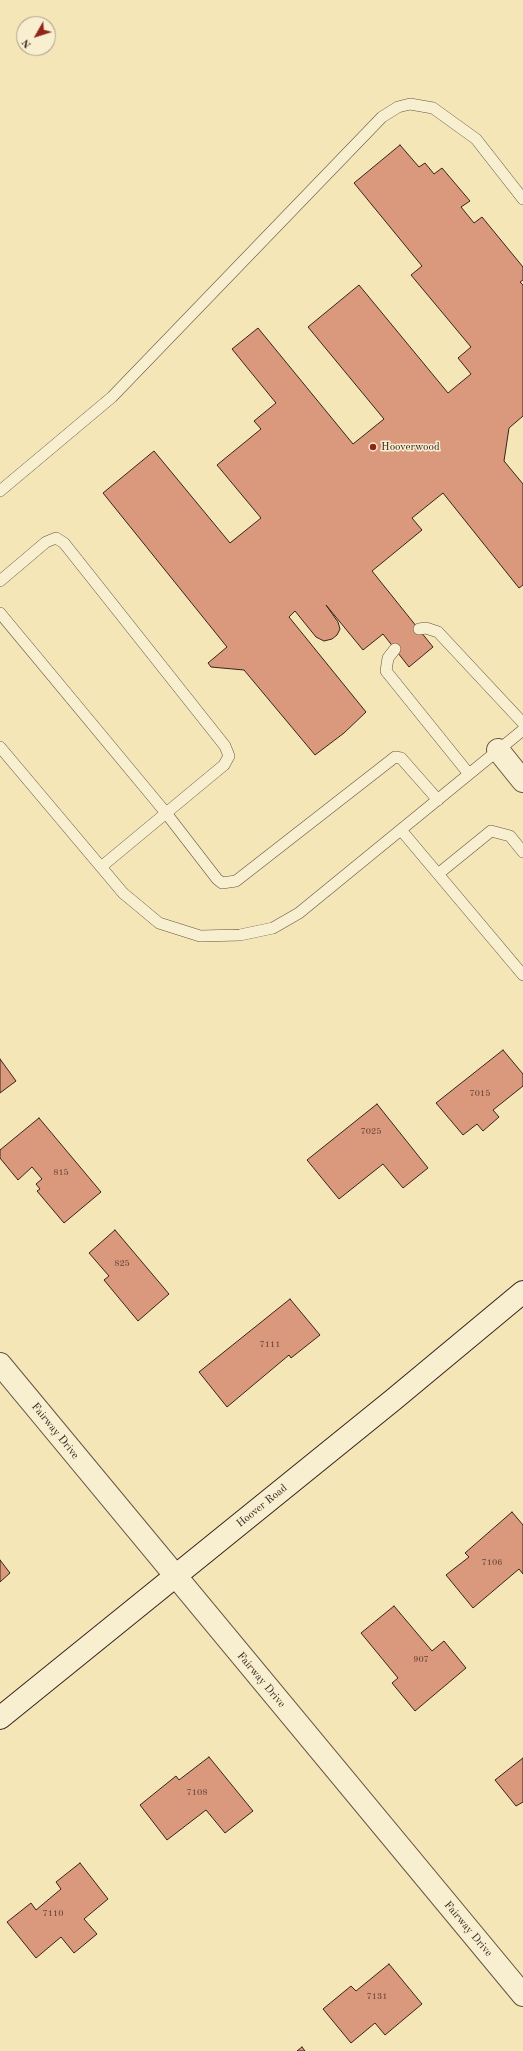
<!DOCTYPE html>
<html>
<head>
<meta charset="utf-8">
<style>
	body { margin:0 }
	#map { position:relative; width:523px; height:2051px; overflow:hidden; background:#f4e6b6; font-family:"Old Standard TT",serif }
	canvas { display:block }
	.north { position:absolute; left:16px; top:16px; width:40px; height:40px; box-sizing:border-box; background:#f8efd0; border:1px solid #aa9e89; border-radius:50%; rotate:231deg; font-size:11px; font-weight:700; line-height:16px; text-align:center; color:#36241e }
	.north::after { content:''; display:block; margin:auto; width:14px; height:18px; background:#8f2418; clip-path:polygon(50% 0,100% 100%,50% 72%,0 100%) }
</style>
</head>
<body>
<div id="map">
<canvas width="523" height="2051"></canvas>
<div class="north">N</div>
</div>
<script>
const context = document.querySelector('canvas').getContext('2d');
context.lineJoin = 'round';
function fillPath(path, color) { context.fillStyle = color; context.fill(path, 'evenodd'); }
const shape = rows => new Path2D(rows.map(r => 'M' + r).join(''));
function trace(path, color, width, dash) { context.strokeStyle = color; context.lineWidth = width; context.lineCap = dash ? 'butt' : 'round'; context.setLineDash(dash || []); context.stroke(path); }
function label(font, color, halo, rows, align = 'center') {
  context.font = font + ' "Old Standard TT",serif'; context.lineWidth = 3; context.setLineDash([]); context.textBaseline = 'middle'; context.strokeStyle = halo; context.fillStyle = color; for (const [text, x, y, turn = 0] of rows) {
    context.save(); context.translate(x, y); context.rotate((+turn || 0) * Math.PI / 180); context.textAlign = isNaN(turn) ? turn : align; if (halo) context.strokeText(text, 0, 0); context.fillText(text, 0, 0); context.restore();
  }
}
const building = shape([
	[400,145,419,167,425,163,434,174,442,168,470,201,461,207,474,223,482,217,523,267,523,280,520,282,523,285,523,416,509,428,504,461,523,484,523,585,519,588,443,493,412,518,422,530,372,571,433,647,409,667,383,634,363,650,326,605,338,622,340,629,337,635,332,639,324,641,316,637,295,611,289,617,366,712,344,733,315,755,244,670,211,667,208,663,227,647,103,493,154,451,230,543,261,518,217,465,261,429,254,421,276,403,232,349,258,328,353,444,384,419,308,327,359,285,448,393,471,374,458,358,471,347,411,275,422,266,354,183,400,145],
	[503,1050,523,1074,523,1086,493,1110,499,1117,483,1131,477,1124,463,1135,436,1103,503,1050],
	[0,1059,16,1081,0,1093,0,1059],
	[377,1104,428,1168,403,1188,383,1164,339,1199,307,1160,377,1104],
	[39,1118,101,1192,64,1223,37,1191,40,1189,36,1184,42,1179,32,1167,18,1180,0,1158,0,1150,39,1118],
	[115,1230,169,1294,138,1321,104,1280,109,1276,89,1253,115,1230],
	[290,1299,320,1335,291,1358,289,1355,227,1407,199,1372,290,1299],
	[512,1512,523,1525,523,1574,519,1569,473,1608,446,1575,469,1557,465,1553,512,1512],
	[0,1560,10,1573,0,1582,0,1560],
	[394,1606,432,1651,444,1641,466,1668,415,1711,392,1683,398,1678,361,1633,394,1606],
	[209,1757,253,1811,225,1833,206,1810,167,1840,140,1805,176,1776,179,1780,209,1757],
	[523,1758,523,1802,516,1806,495,1780,523,1758],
	[80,1863,108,1899,84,1919,97,1934,74,1953,61,1937,36,1958,7,1922,31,1903,36,1910,61,1889,56,1882,80,1863],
	[389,1964,422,2004,385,2035,375,2023,351,2043,323,2009,351,1986,356,1991,389,1964],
	[302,2047,305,2051,297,2051,302,2047]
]);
fillPath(building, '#da987d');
trace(building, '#36241e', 1);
const lane = shape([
	[0,491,112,397,382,117,398,107,410,104,433,108,476,139,523,199],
	[0,581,46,542,56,538,64,543,225,746,229,756,224,765,101,867],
	[0,613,166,813,217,879,222,883,236,881,395,757,401,758,438,800],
	[419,629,426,628,438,632,523,723],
	[395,649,388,658,386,671,469,774],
	[0,747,123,893,159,923,200,936,240,935,273,928,299,913,523,730],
	[401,830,523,975],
	[438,874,491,831,510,836,523,852]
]);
const street = shape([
	[498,750,523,781],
	[0,1364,523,1995]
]);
const secondary = shape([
	[0,1718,393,1400,523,1292]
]);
trace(lane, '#665444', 12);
trace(street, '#665444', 24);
trace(secondary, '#36241e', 24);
trace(lane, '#f8efd0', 11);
trace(street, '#f8efd0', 22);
trace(secondary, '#f8efd0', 22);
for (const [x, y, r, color] of [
	[373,447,4,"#8f2418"]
]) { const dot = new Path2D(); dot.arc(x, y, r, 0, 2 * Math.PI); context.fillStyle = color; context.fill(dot); trace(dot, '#f8efd0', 1.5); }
label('9px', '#5f4136', null, [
	["7015",480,1094],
	["7025",371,1132],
	["815",61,1173],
	["825",122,1264],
	["7111",270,1345],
	["7106",492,1563],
	["907",421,1660],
	["7108",197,1793],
	["7110",53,1914],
	["7131",377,1997]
]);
label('11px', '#36241e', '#f8efd0', [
	["Hooverwood",381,447]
], 'left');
label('11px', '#36241e', '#f8efd0', [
	["Fairway Drive",55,1431,51],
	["Hoover Road",262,1506,-39],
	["Fairway Drive",261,1680,50],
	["Fairway Drive",468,1929,50]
]);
</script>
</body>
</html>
